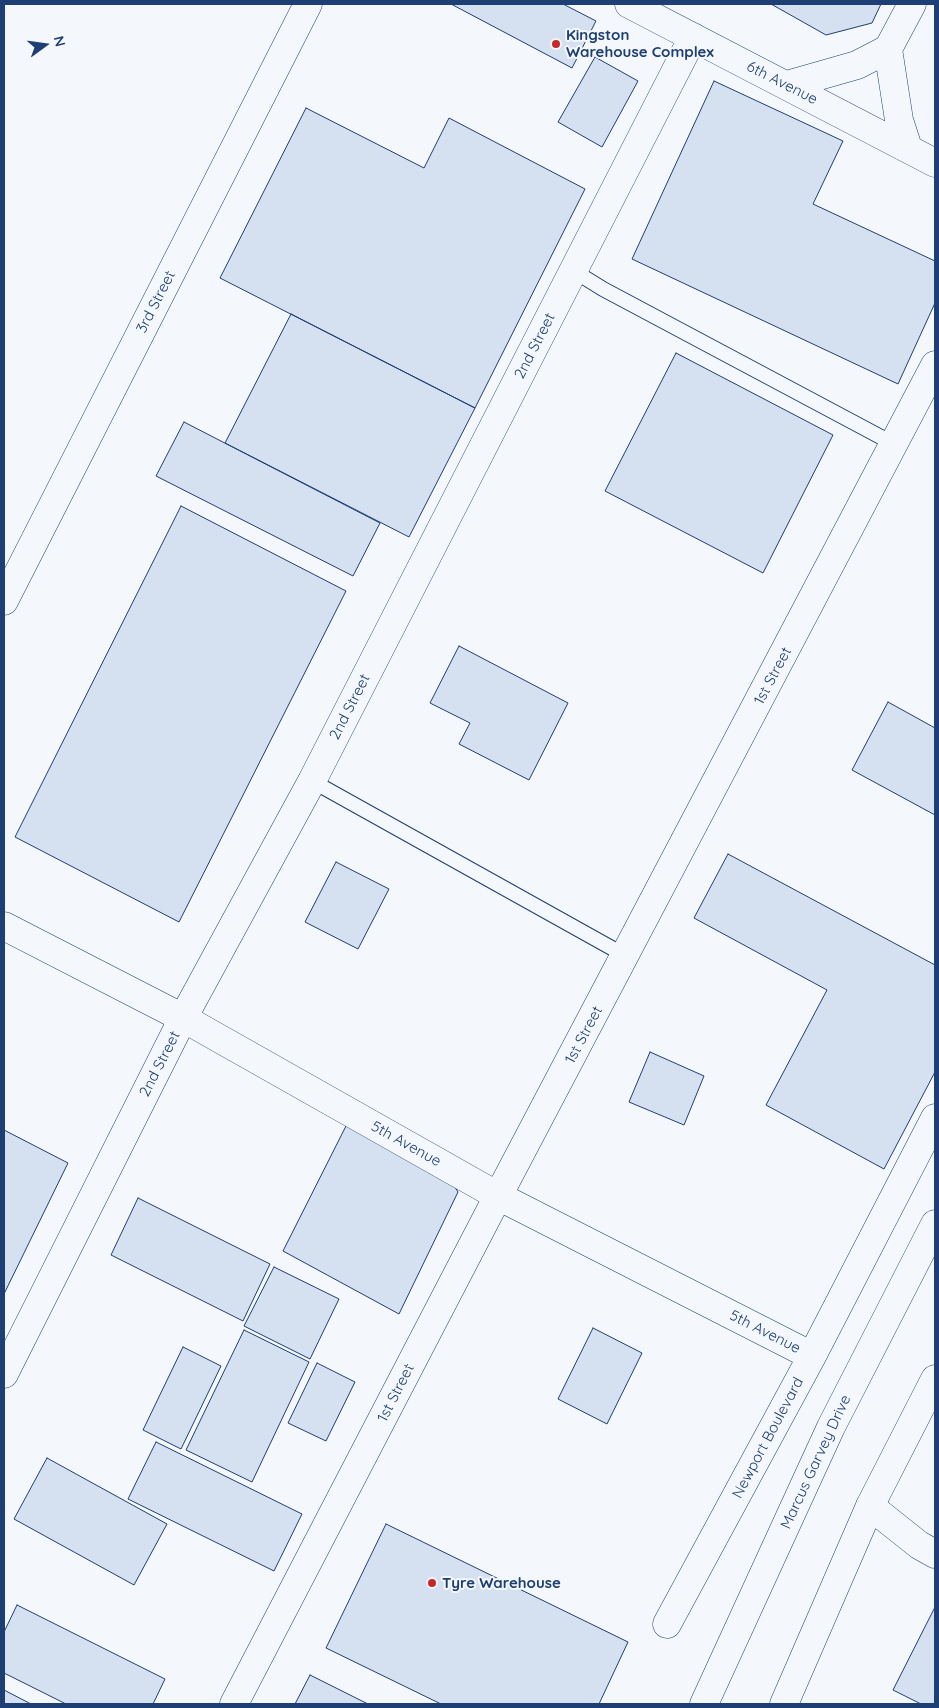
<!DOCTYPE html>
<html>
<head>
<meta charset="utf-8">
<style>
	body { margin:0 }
	#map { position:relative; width:939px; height:1708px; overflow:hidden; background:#f4f7fb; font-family:Quicksand,sans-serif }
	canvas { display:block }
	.frame { position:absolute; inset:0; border:5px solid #1d3f73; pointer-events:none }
	.north { position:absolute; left:20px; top:20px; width:50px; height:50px; -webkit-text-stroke:4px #f4f7fb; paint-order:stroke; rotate:76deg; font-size:14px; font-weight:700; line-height:20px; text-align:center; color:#1d3f73 }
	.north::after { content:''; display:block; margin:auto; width:18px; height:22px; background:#1d3f73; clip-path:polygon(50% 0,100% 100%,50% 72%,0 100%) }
</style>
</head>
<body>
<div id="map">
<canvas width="939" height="1708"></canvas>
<div class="frame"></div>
<div class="north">N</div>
</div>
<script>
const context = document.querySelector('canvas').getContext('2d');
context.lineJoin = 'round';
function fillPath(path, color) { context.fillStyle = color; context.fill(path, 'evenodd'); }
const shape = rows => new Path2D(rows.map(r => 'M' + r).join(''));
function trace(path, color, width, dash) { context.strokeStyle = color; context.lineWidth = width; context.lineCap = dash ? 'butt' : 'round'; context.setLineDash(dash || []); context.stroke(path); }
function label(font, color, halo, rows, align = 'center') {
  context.font = font + ' Quicksand,sans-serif'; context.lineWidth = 4; context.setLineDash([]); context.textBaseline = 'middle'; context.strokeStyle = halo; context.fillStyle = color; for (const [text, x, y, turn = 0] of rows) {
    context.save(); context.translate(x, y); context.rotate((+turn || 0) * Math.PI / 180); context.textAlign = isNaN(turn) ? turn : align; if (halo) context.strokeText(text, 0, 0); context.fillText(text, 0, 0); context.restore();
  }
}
const building = shape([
	[451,4,563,4,596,21,572,68,451,4],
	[771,4,881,4,872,23,826,35,771,4],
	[595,57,638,81,602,147,558,122,595,57],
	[714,81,843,141,813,204,935,261,935,303,898,384,632,259,714,81],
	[306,108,424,168,449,118,585,189,475,408,220,278,306,108],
	[291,314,475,408,409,537,225,443,291,314],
	[676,353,833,435,763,573,605,491,676,353],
	[184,422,380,523,353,576,156,476,184,422],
	[181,506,346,591,179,922,15,837,181,506],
	[459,646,568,703,529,780,459,744,470,723,430,703,459,646],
	[888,702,935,728,935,815,852,770,888,702],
	[728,854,935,965,935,1072,884,1169,766,1105,827,990,694,918,728,854],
	[336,862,389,889,358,949,305,922,336,862],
	[650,1052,704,1076,684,1125,629,1102,650,1052],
	[348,1122,444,1170,458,1192,399,1314,283,1251,348,1122],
	[4,1130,68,1163,4,1294,4,1130],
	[138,1198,270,1264,243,1321,111,1255,138,1198],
	[274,1267,339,1299,310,1359,244,1326,274,1267],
	[593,1328,642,1353,607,1424,558,1399,593,1328],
	[244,1330,309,1362,252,1482,186,1450,244,1330],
	[183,1347,221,1366,181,1449,143,1430,183,1347],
	[317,1363,355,1382,326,1441,288,1423,317,1363],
	[156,1442,302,1514,274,1571,128,1499,156,1442],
	[47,1458,167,1524,134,1585,14,1519,47,1458],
	[386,1524,628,1642,599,1704,441,1704,326,1648,386,1524],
	[17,1605,165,1679,153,1704,66,1704,4,1673,4,1632,17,1605],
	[935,1607,935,1704,921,1704,893,1690,935,1607],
	[310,1675,368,1704,295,1704,310,1675],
	[4,1690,31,1704,4,1704,4,1690]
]);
fillPath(building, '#d5e0f0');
trace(building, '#1d3f73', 1);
const lane = shape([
	[574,271,603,289,894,444],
	[312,781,626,956]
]);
const street = shape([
	[629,4,935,163],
	[888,49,899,120,908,148],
	[787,85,857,65,888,49,912,4],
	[4,601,308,4],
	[4,926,183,1018,498,1196,812,1356],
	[4,1374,183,1018,312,781,693,37],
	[870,1506,919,1545,935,1554],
	[667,1624,812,1356,935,1118],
	[234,1704,498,1196,935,365]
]);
const highway = shape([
	[704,1704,831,1427,935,1224],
	[784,1704,870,1506,935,1379]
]);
trace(lane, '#1d3f73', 16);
trace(street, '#1d3f73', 29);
trace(highway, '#1d3f73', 29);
trace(lane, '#f4f7fb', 14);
trace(street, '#f4f7fb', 28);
trace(highway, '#f4f7fb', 28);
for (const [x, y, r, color] of [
	[556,44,5,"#c62828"],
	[432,1583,5,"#c62828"]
]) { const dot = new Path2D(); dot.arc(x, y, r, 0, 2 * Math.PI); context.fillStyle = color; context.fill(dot); trace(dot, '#f4f7fb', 2); }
label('bold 15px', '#1d3f73', '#f4f7fb', [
	["Kingston",566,35],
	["Warehouse Complex",566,52],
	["Tyre Warehouse",442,1583]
], 'left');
label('15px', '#1d3f73', '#f4f7fb', [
	["6th Avenue",782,83,27],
	["3rd Street",156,302,-63],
	["2nd Street",535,346,-63],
	["1st Street",773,676,-62],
	["2nd Street",350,707,-63],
	["1st Street",584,1035,-62],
	["2nd Street",160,1064,-63],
	["5th Avenue",406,1144,29],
	["5th Avenue",765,1332,27],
	["1st Street",396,1393,-63],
	["Newport Boulevard",768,1438,-62],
	["Marcus Garvey Drive",816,1462,-65]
]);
</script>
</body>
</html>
